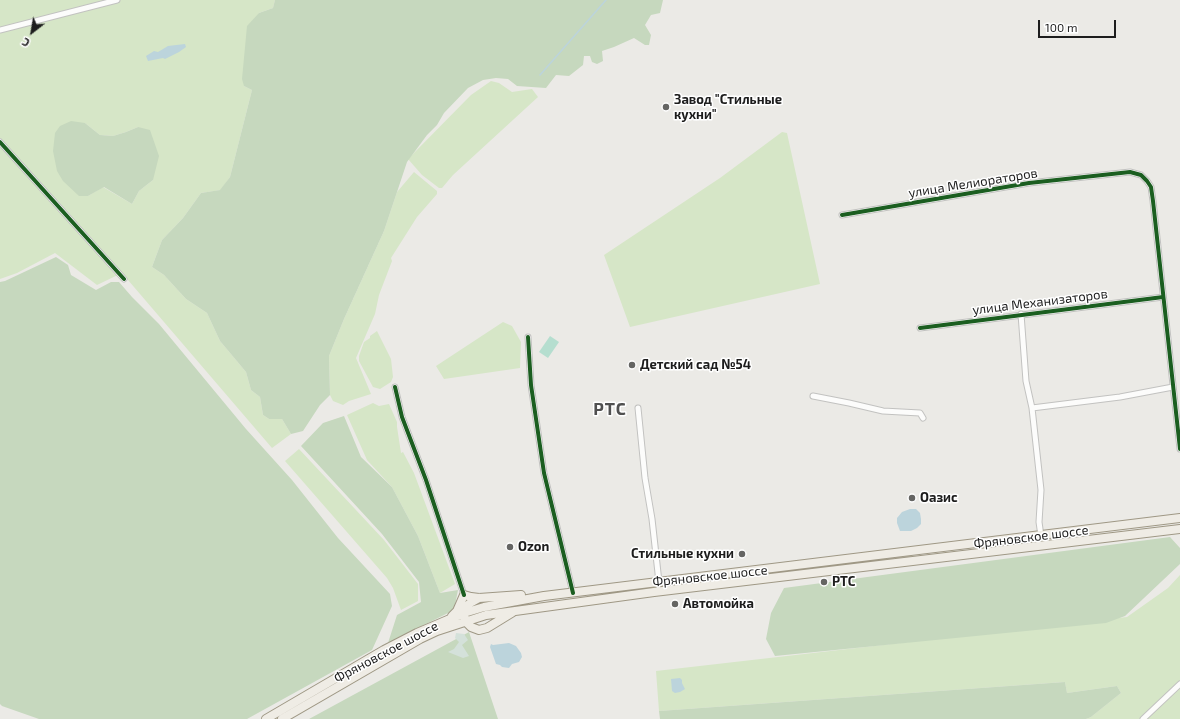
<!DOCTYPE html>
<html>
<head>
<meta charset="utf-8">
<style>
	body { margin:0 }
	#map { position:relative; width:1180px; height:719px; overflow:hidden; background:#ebeae6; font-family:"Exo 2",sans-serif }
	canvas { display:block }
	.north { position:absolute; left:12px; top:12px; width:40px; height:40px; -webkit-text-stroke:3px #fff; paint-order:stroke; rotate:211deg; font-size:11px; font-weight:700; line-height:16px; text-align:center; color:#1d1d1d }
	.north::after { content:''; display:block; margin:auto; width:14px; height:18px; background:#1d1d1d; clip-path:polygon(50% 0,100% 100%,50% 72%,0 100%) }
	.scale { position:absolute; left:1038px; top:20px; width:78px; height:18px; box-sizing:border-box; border:2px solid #1d1d1d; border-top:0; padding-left:5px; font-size:12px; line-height:14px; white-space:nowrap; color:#1d1d1d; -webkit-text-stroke:3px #fff; paint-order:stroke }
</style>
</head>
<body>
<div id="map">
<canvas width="1180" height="719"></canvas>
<div class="north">С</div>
<div class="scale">100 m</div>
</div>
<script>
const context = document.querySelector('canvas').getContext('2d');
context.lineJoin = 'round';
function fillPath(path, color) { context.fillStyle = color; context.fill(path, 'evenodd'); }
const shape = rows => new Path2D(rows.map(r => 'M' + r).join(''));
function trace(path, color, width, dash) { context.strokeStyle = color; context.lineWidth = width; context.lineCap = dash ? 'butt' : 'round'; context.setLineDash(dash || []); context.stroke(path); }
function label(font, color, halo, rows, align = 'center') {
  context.font = font + ' "Exo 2",sans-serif'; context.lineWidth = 3; context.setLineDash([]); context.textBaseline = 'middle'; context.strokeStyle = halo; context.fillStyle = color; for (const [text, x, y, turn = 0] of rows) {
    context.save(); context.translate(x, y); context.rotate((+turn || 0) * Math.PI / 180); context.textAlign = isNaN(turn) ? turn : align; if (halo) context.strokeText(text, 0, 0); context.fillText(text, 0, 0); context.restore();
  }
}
fillPath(shape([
	[0,0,275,0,273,8,259,13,244,86,252,90,230,177,221,190,201,193,183,218,162,240,152,267,164,275,186,299,207,313,220,341,246,372,251,390,260,397,263,415,269,419,282,419,291,434,272,448,122,273,97,285,55,253,17,273,0,279],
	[85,123,100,135,113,136,126,132,138,127,153,180,139,191,132,204,103,187,88,196],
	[491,81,499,83,512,92,532,89,538,97,453,175,442,188,439,188,422,175,408,159,471,95],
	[782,132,787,133,820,284,630,327,604,255,720,178],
	[414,172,437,191,437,194,417,217,391,258,392,261,379,295,375,314,356,358,371,394,349,401,343,405,333,401,330,395,329,356,344,319,384,231,397,192],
	[503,322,512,326,521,342,520,368,444,379,436,366],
	[377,331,391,359,393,377,391,382,380,389,373,387,359,361,359,356,364,342,370,338,370,336],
	[373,403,379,406,389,404,397,422,397,427,401,453,403,452,414,473,455,584,440,593,418,536,392,487,367,460,347,415],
	[299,449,384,540,418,584,418,601,401,610,393,588,387,578,285,461],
	[1180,575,1180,719,1086,719,1091,717,1121,693,1117,686,1067,693,1065,682,659,711,656,671,1127,617,1168,588]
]), '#d6e6c7');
fillPath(shape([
	[275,0,663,0,660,13,651,15,645,25,651,35,649,45,645,45,634,38,614,47,602,51,603,61,597,64,592,62,590,56,584,56,583,65,569,76,556,75,546,88,517,86,508,79,496,78,483,80,468,88,444,113,437,125,427,135,407,162,384,231,344,319,329,356,330,395,320,405,303,431,291,434,282,419,269,419,263,415,260,397,251,390,246,372,220,341,207,313,186,299,164,275,152,267,162,240,183,218,201,193,220,190,230,177,252,90,244,86,242,79,247,26,259,13,273,8],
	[71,121,85,123,100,135,113,136,126,132,138,127,150,130,159,156,153,180,139,191,132,204,104,187,88,196,79,196,63,181,57,171,53,151,55,133,60,126],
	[56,257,68,265,71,275,96,290,111,282,119,282,132,297,159,324,246,429,292,480,338,538,390,594,392,606,372,650,247,719,39,719,2,706,0,704,0,282,5,281],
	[344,416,361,457,392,487,418,536,440,593,458,590,454,610,388,643,397,615,421,602,419,582,382,534,301,446,323,423],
	[1170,537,1180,548,1180,564,1125,616,1106,623,775,656,766,639,771,613,784,588],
	[469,632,498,719,309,719],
	[1065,682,1067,693,1117,686,1121,693,1091,717,1086,719,660,719,659,711]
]), '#c6d8be');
fillPath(shape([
	[456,633,464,634,468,640,462,645,469,656,463,658,448,652,454,649,459,642,455,638]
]), '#d4e1da');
fillPath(shape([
	[550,336,559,342,548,358,539,352]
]), '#b5decf');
fillPath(shape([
	[185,44,186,47,179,52,165,59,163,58,148,61,146,56,154,51,158,52,168,46],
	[910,509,916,509,920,513,921,519,921,524,917,528,911,531,900,531,897,523,897,518,902,512],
	[509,643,516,646,521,653,522,657,519,662,512,664,509,668,502,667,500,665,496,664,490,647,491,644,493,645],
	[680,678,682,680,682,683,685,689,680,692,675,693,672,691,671,679]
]), '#bcd4dc');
trace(shape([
	[540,75,606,0]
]), '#bcd4dc', 1.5);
const street = shape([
	[0,30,117,0],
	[0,142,124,279],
	[842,215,1029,183,1130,172,1141,175,1147,181,1151,187,1153,201,1180,449],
	[1021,314,1026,381,1032,408,1041,490,1039,522,1041,536],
	[920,328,1163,297],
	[528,337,531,385,544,473,573,593],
	[395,387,402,417,426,480,464,595],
	[813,396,849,403,883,411,920,413,923,418],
	[638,408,645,478,652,519,659,582],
	[1032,408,1120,397,1173,387],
	[1143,719,1180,684]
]);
const primary = shape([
	[464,595,471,597,479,598,521,595],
	[479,598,470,603,466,607,464,613,465,621,471,627,479,630,487,628,513,612],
	[452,616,457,611,464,595],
	[266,719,384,650,417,633,464,613,484,607,544,596,1180,518],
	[282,719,420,639,437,631,486,615,654,592,1180,529]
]);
trace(street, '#c2c2c0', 7);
trace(primary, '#9f9885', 10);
trace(street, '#fcfcfb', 5);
trace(primary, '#efece5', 8);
trace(shape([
	[0,142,124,279],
	[842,215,1029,183,1130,172,1141,175,1147,181,1151,187,1153,201,1180,449],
	[920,328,1163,297],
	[528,337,531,385,544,473,573,593],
	[395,387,402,417,426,480,464,595]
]), '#1b5e20', 4);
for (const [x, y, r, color] of [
	[666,107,4,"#656563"],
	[632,365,4,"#656563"],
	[912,498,4,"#656563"],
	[510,547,4,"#656563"],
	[742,554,4,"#656563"],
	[824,582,4,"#656563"],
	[675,604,4,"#656563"]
]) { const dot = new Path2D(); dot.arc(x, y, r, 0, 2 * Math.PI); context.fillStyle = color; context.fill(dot); trace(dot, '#fff', 1.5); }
label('bold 13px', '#1d1d1d', '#fff', [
	["Завод \"Стильные",674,100],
	["кухни\"",674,115],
	["Детский сад №54",640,365],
	["Оазис",920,498],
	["Ozon",518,547],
	["Стильные кухни",734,554,"right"],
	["РТС",832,582],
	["Автомойка",683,604]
], 'left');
label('13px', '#1d1d1d', '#fff', [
	["улица Мелиораторов",973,183,-9],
	["улица Механизаторов",1040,302,-7],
	["Фряновское шоссе",1031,537,-7],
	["Фряновское шоссе",710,576,-6],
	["Фряновское шоссе",386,652,-28]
]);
context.letterSpacing = '1px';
label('bold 17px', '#505050', '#fff', [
	["РТС",610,409]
]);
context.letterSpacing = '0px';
</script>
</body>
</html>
